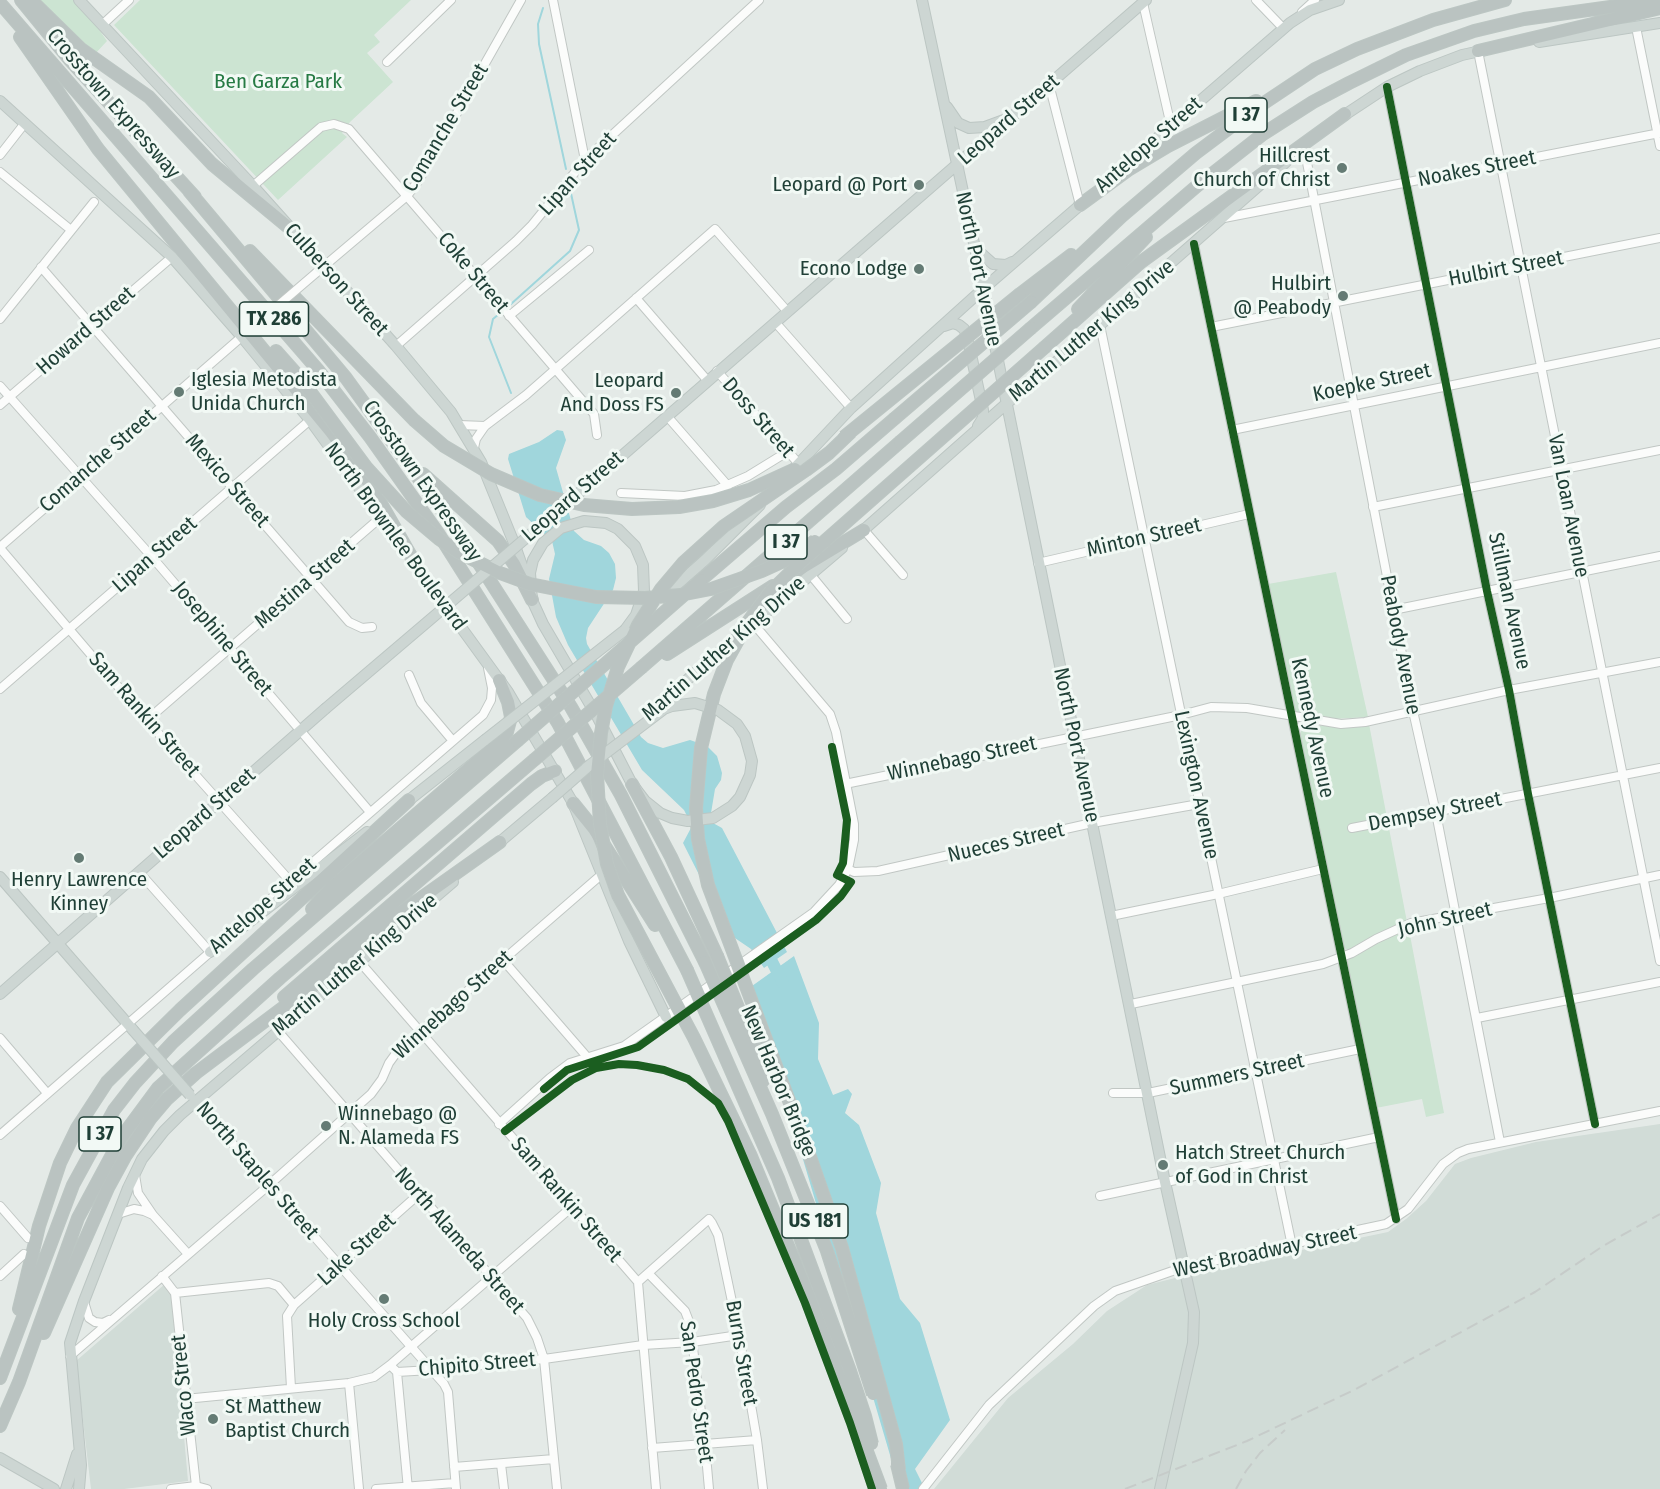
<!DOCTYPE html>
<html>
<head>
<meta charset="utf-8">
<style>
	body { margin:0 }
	canvas { display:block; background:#e4eae7 }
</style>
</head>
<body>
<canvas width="1660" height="1489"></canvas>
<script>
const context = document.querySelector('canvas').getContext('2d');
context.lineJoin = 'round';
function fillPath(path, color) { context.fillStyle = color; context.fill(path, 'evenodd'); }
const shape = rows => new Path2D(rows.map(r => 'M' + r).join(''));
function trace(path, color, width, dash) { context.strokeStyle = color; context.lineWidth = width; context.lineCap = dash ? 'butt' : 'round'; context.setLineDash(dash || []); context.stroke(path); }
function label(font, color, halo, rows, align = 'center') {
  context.font = font + ' "Fira Sans Condensed",sans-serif'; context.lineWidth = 6; context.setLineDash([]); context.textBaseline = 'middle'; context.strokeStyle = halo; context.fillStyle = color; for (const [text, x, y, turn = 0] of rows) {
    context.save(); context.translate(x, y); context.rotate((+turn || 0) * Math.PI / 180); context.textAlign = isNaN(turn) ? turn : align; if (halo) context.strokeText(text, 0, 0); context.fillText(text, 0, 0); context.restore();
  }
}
fillPath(shape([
	[1660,1124,1660,1489,934,1489,1008,1398,1073,1344,1107,1311,1147,1285,1215,1268,1388,1232,1406,1219,1426,1201,1455,1164,1471,1158,1536,1142],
	[165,1284,171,1291,188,1481,124,1489,91,1489,76,1361]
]), '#d1dcd7');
fillPath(shape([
	[37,0,74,0,91,18,107,41,95,54,75,37],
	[140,0,411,0,374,35,380,42,367,53,393,82,350,122,342,133,347,137,278,200,114,25],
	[1336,572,1368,717,1332,719,1296,713,1294,710,1268,584],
	[1369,724,1407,922,1389,928,1348,950,1344,948,1300,734,1302,729,1308,725,1345,727],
	[1409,930,1444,1113,1426,1117,1422,1099,1376,1108,1347,963,1348,960,1385,939]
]), '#cce4d2');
fillPath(shape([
	[557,430,563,431,566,440,556,468,574,531,584,540,601,546,609,553,615,564,616,578,613,590,588,628,586,638,587,644,641,737,648,743,663,748,690,740,707,746,717,756,722,773,721,780,715,789,711,813,713,823,722,828,787,952,764,968,751,949,729,934,683,843,692,826,684,810,642,770,568,645,556,617,549,579,555,554,552,541,526,517,508,459,509,454,539,442],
	[794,956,819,1023,818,1059,833,1095,848,1089,852,1094,845,1113,859,1125,881,1183,876,1213,900,1299,920,1323,950,1420,915,1469,925,1489,900,1489,752,986]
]), '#a0d6dc');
trace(shape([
	[543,8,538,24,539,44,566,169],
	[511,304,570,251,579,230,570,189],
	[499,314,493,319,489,337,511,393]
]), '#a0d6dc', 2);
trace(shape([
	[765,948,783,983]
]), '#a0d6dc', 12);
const minor = shape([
	[553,0,585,160],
	[1256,0,1283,28],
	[1143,3,1171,126],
	[1302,12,1315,0],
	[102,25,129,0],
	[1636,27,1660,146],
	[1478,51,1660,961],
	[387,62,451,0],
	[1049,84,1080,205],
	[1387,87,1487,591,1509,690,1528,794,1595,1124],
	[1304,147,1413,711,1436,813,1500,1142],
	[0,155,25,123],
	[0,172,71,230],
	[253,186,321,127,334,124,349,129,594,414,597,435],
	[1224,218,1660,133],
	[1194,244,1396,1219],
	[41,267,349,622,362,628,372,627],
	[316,273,407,196,419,180,521,0],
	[636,298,707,380],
	[509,316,589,250],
	[0,319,94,202],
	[775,322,851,408],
	[1100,325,1292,1246],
	[1211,327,1660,238],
	[396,346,516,241,532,225,585,160,759,0],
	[717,371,799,464],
	[0,386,152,557,370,812],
	[0,405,172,257],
	[667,416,728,486],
	[459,425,485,426],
	[1232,430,1660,343],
	[474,448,476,439,485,426,526,395,715,229,787,311],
	[621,493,685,496,716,490,748,476,787,452],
	[1373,507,1660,450],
	[864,530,903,575],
	[0,547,246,333],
	[0,548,150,724,290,881],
	[1038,563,1249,514],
	[810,574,847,619],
	[1393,610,1660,556],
	[409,675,421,703,453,741],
	[0,689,310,420],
	[147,720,380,518],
	[845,784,1181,715,1211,707,1247,708,1341,724,1365,722,1509,690,1660,662],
	[1352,828,1660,768],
	[848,869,854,872,878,871,1092,823,1199,804],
	[139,872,210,952],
	[260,908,483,715,491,700,492,688,488,668],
	[1111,916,1218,894,1323,869],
	[503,960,588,1058],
	[359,961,638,1282,656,1489],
	[1131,1004,1323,964,1352,953,1376,939,1411,923,1549,898,1660,875],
	[1477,1018,1660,982],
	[277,1030,527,1318,537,1338,544,1359,557,1489],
	[0,1038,47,1093],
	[1113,1093,1148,1093,1360,1049],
	[195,1101,444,1384,448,1392,456,1489],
	[499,1124,550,1078,570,1063,624,1046,814,912,839,885,848,869,854,840,854,824,836,732,830,714,752,622],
	[0,1135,215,948],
	[1100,1196,1379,1137],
	[0,1206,28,1238],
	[118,1214,134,1209,144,1211,153,1215,138,1193,135,1175],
	[153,1215,188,1254],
	[648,1273,685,1311,690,1324,705,1444,709,1489],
	[0,1276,24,1254],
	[162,1276,175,1293,196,1486],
	[638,1282,709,1219,712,1223,718,1235,739,1335,757,1440,763,1489],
	[175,1293,269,1283,278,1286,294,1305,419,1194],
	[84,1302,89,1318,95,1322,103,1323,109,1320],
	[70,1356,269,1185,371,1094,382,1079,389,1063,397,1052,601,875],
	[390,1365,573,1206],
	[397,1372,408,1489],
	[349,1383,359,1489],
	[291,1388,287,1316,294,1305],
	[185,1399,349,1383,374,1377,390,1365,397,1372,431,1370,544,1359,643,1345,692,1342,739,1335],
	[652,1448,757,1440],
	[501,1464,504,1489],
	[454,1467,554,1459],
	[171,1489,196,1486,207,1489],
	[376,1489,455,1483],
	[923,1489,989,1405,1094,1306,1115,1291,1184,1267,1386,1224,1408,1209,1443,1164,1458,1153,1468,1149,1660,1111]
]);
const major = shape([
	[79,0,253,186,396,346,451,412,481,462,514,543,527,580],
	[922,0,978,262,1165,1182,1194,1312,1193,1343,1160,1489],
	[1539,42,1660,23],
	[0,101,172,257,242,337,310,420,397,540],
	[947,107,958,123,969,128,985,127,1004,120],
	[1340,118,1387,87,1420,71,1462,55,1485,50],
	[1118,172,1290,23,1310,10,1339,0],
	[975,248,993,264,1006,265,1012,262],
	[944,326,953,323,959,325,964,329,967,336,983,410,983,418,978,426],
	[789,474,851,408,983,289,1086,200],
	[593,481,1146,0],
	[859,534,1006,404,1100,325,1286,162],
	[410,557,508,692,573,803,629,941,666,1017],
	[663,597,705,560,760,505],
	[625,630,636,615,644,591,643,565,635,546,618,529,606,523,584,521,561,528,543,543,533,560,530,573,532,600,543,624,598,718,632,784,645,801,660,813,672,818,688,821],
	[702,667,842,548],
	[404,804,485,740],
	[495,846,552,798],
	[0,877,133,1030],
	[210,952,367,832],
	[0,994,325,709],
	[0,1458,54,1489],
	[66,1489,77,1454],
	[79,1489,81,1465,70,1343,84,1301,128,1188,142,1159,164,1131,180,1115,453,882]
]);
const highway = shape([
	[21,0,70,60,195,197],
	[31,0,81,49,149,97,212,164,287,226],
	[0,3,318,370,370,437,438,533,558,723,687,970],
	[20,37,98,149,331,432,371,486,415,563],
	[1478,51,1660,8],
	[189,191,346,378,469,548,571,707,621,795,705,962],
	[1080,205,1128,170,1168,146,1256,101],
	[250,251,414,420],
	[1020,294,1071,255],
	[1031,302,1122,216,1196,153,1252,111,1315,69,1357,49,1433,20,1505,0],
	[1078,309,1146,237],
	[1031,328,1198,185,1263,134,1313,102,1349,83,1406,55,1474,31,1524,19,1660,0],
	[1045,347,1141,262,1345,114],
	[276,351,300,378],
	[423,474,498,541,514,564,532,600],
	[798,570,864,530],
	[701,580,786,507,836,469,894,419],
	[667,654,773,586],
	[642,667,900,442],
	[632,784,671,857,717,956],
	[573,803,594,829,655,925],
	[312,909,332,887,499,743,507,732,511,717,508,702,499,680],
	[284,997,531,784,542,776,555,771],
	[19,1309,39,1226,60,1163,77,1128,107,1082,180,1010,409,800],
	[44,1333,108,1188,126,1155,150,1119,167,1099,196,1073,321,979,400,913,500,842],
	[0,1378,73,1185,114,1110,135,1083,173,1042,253,969,517,741],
	[0,1426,19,1382,78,1218,121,1138,158,1088,280,978,534,760]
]);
trace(minor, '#c1c7c4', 10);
trace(major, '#bcc6c3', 12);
trace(highway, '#bcc6c3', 14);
trace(minor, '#fbfcfb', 8);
trace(major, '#cdd6d3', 10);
trace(highway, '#bac3c1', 12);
trace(shape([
	[1125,1489,1247,1441,1356,1389,1535,1292,1603,1246,1660,1214],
	[1236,1489,1246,1471,1260,1453,1285,1430]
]), '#c6cbc9', 2, [12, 6]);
const minorBridge = shape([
	[247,332,316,273]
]);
const majorBridge = shape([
	[325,709,593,481],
	[652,710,702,667],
	[485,740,625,630],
	[586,768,664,709,672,706,695,703,718,710,737,724,745,736,752,761,750,775,740,797,732,806,713,818,688,821],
	[552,798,591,764],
	[133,1030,190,1095]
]);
const highwayBridge = shape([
	[300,378,366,467,407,512,439,539,460,553,500,573,530,584,596,597,645,598,680,595,711,589,762,571,784,561,815,541],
	[894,419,1031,302],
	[414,420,444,446,491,474,540,495,584,505,632,509,679,507,713,501,749,490,795,469],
	[851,432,829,453,806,470,724,526,683,563,661,589,638,625,618,667,606,706,601,733,597,775,600,824,607,864,618,895,694,1038,750,1154,810,1299,881,1489],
	[844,437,1020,294],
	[900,442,1031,328],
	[517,741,701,580],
	[534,760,642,667],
	[717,956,759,1059,764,1081],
	[705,962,772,1114,827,1251,873,1394],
	[687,970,778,1178,850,1371,865,1416,872,1444],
	[897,1464,903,1489],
	[899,1470,896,1444,842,1248,809,1154,708,885,698,839,696,808,701,748,714,694,727,660,748,622,770,592,801,562,1045,347]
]);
trace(minorBridge, '#c1c7c4', 10, []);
trace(majorBridge, '#bcc6c3', 12, []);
trace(highwayBridge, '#bcc6c3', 14, []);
trace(minorBridge, '#fbfcfb', 8);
trace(majorBridge, '#cdd6d3', 10);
trace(highwayBridge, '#bac3c1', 12);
trace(shape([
	[1387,87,1487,591,1509,690,1528,794,1595,1124],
	[1194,244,1396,1219],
	[544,1089,567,1070,638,1047,816,920,841,896,851,882,837,875,843,863,847,820,832,747],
	[505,1131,572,1080,596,1068,619,1064,637,1065,664,1070,688,1079,718,1103,728,1121,805,1303,850,1423,872,1489]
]), '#1b5e20', 8);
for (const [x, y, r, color] of [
	[1342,168,6,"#647b74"],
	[919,185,6,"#647b74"],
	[919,269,6,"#647b74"],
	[1343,296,6,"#647b74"],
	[179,392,6,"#647b74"],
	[676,393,6,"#647b74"],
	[79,858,6,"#647b74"],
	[326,1126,6,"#647b74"],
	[1163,1165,6,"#647b74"],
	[384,1299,6,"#647b74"],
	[213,1419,6,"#647b74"]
]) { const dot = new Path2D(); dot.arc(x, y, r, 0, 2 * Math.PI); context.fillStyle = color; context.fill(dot); trace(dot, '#f2f9f5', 2); }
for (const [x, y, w] of [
	[1246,115,42],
	[274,319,69],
	[786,542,42],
	[100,1134,42],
	[815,1221,66]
]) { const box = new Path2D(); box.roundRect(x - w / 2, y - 17, w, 34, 4.5); context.fillStyle = '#f2f9f5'; context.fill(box); trace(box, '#1f3f36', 1.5); }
label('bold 20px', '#1f3f36', null, [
	["I 37",1246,115],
	["TX 286",274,319],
	["I 37",786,542],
	["I 37",100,1134],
	["US 181",815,1221]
]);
label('21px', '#267a44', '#f2f9f5', [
	["Ben Garza Park",278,82]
]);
label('21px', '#1f3f36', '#f2f9f5', [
	["Crosstown Expressway",113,104,49],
	["Leopard Street",1009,120,-41],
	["Comanche Street",446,128,-59],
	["Antelope Street",1149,145,-41],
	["Noakes Street",1477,169,-11],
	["Lipan Street",578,174,-48],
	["North Port Avenue",978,269,78],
	["Hulbirt Street",1506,269,-11],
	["Coke Street",473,273,50],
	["Culberson Street",336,280,48],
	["Howard Street",86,331,-41],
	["Martin Luther King Drive",1092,331,-40],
	["Koepke Street",1372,383,-12],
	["Doss Street",758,418,49],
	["Comanche Street",98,461,-41],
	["Mexico Street",227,481,49],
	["Crosstown Expressway",422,481,55],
	["Leopard Street",573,497,-41],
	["Van Loan Avenue",1568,506,79],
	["North Brownlee Boulevard",395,537,54],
	["Minton Street",1144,538,-13],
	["Lipan Street",155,555,-41],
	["Mestina Street",305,584,-41],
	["Stillman Avenue",1509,601,78],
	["Josephine Street",222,639,50],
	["Peabody Avenue",1400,645,79],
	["Martin Luther King Drive",724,649,-41],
	["Sam Rankin Street",144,715,49],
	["Kennedy Avenue",1312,728,78],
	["North Port Avenue",1076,745,78],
	["Winnebago Street",962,759,-12],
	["Lexington Avenue",1196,785,78],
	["Dempsey Street",1435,812,-11],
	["Leopard Street",205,814,-41],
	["Nueces Street",1006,843,-13],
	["Antelope Street",263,906,-41],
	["John Street",1445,920,-13],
	["Martin Luther King Drive",355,965,-40],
	["Winnebago Street",453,1005,-42],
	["Summers Street",1237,1075,-12],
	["New Harbor Bridge",778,1081,67],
	["North Staples Street",257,1171,49],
	["Sam Rankin Street",566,1200,49],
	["North Alameda Street",459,1241,49],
	["Lake Street",357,1250,-42],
	["West Broadway Street",1265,1252,-12],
	["Burns Street",741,1353,80],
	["Chipito Street",477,1365,-5],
	["Waco Street",184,1385,-96],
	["San Pedro Street",696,1392,82]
]);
label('21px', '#1f3f36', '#f2f9f5', [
	["Hillcrest",1330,156],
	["Church of Christ",1330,180],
	["Leopard @ Port",907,185],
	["Econo Lodge",907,269],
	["Hulbirt",1331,284],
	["@ Peabody",1331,308],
	["Iglesia Metodista",191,380,"left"],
	["Unida Church",191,404,"left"],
	["Leopard",664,381],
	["And Doss FS",664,405],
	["Henry Lawrence",79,880,"center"],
	["Kinney",79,904,"center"],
	["Winnebago @",338,1114,"left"],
	["N. Alameda FS",338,1138,"left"],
	["Hatch Street Church",1175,1153,"left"],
	["of God in Christ",1175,1177,"left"],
	["Holy Cross School",384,1321,"center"],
	["St Matthew",225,1407,"left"],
	["Baptist Church",225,1431,"left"]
], 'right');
</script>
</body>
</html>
